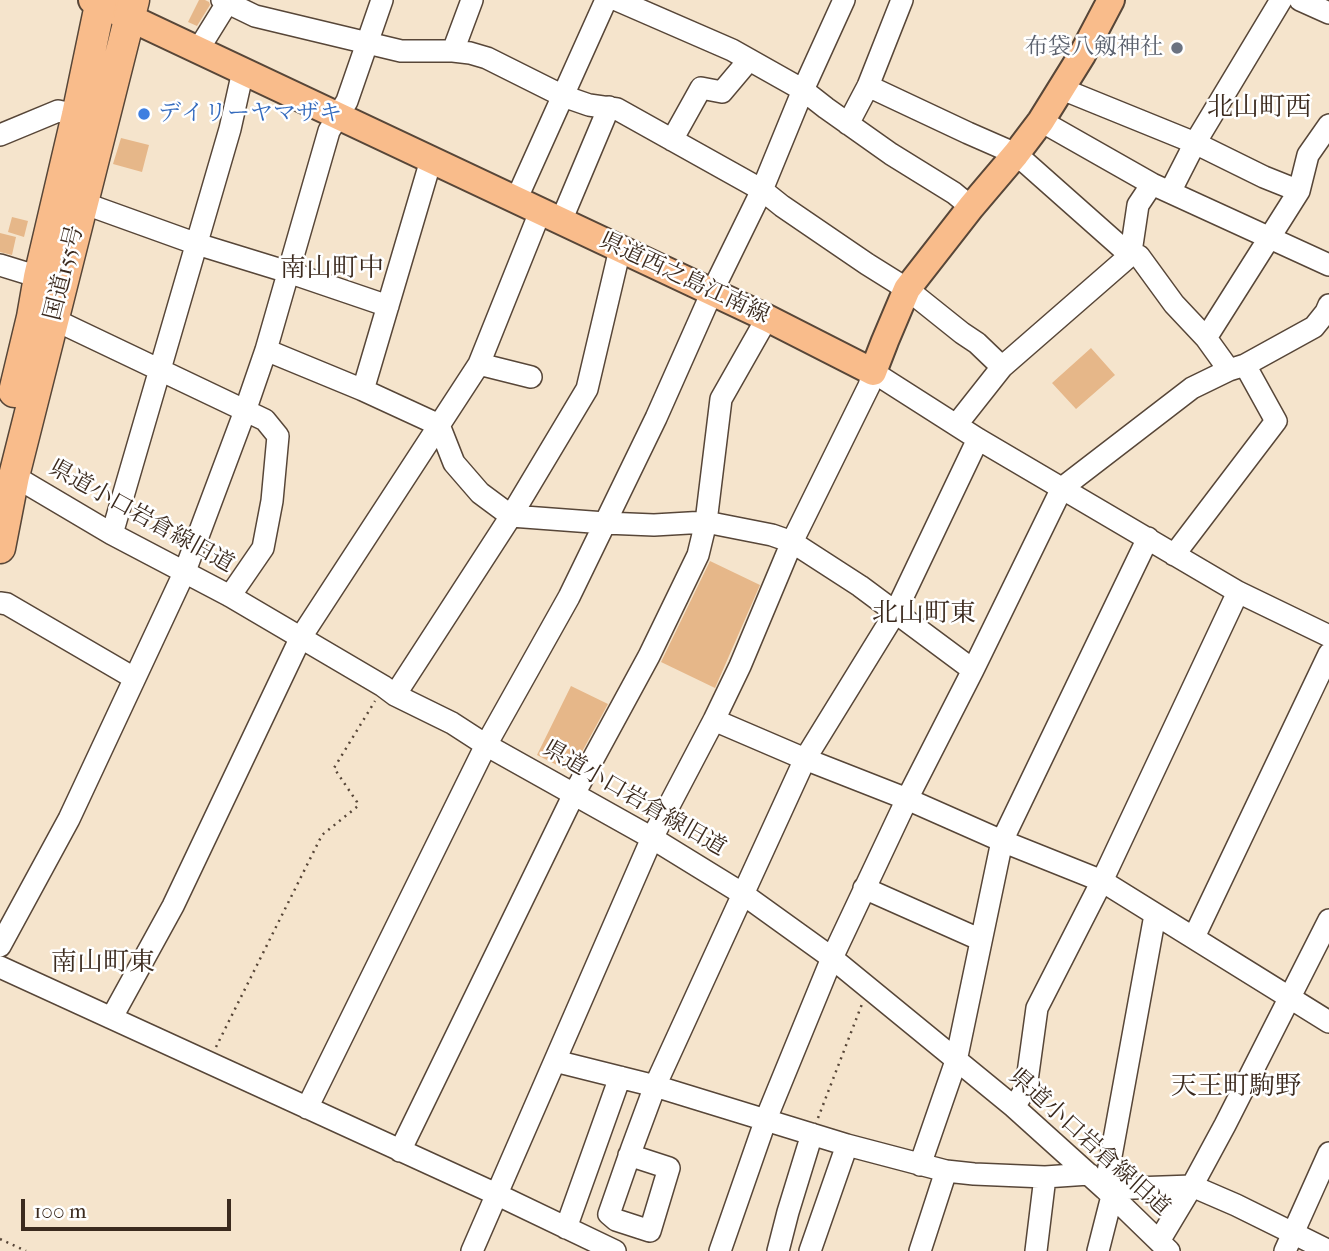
<!DOCTYPE html>
<html>
<head>
<meta charset="utf-8">
<style>
	body { margin:0 }
	#map { position:relative; width:1329px; height:1251px; overflow:hidden; background:#f5e4cc; font-family:"IM FELL French Canon",serif }
	canvas { display:block }
	.scale { position:absolute; left:21px; top:1199px; width:210px; height:32px; box-sizing:border-box; border:4px solid #3b2a1e; border-top:0; padding-left:9px; font-size:21px; line-height:24px; white-space:nowrap; color:#3b2a1e; -webkit-text-stroke:5px #fff; paint-order:stroke }
</style>
</head>
<body>
<div id="map">
<canvas width="1329" height="1251"></canvas>
<div class="scale">100 m</div>
</div>
<script>
const context = document.querySelector('canvas').getContext('2d');
context.lineJoin = 'round';
function fillPath(path, color) { context.fillStyle = color; context.fill(path, 'evenodd'); }
const shape = rows => new Path2D(rows.map(r => 'M' + r).join(''));
function trace(path, color, width, dash) { context.strokeStyle = color; context.lineWidth = width; context.lineCap = dash ? 'butt' : 'round'; context.setLineDash(dash || []); context.stroke(path); }
function label(font, color, halo, rows, align = 'center') {
  context.font = font + ' "IM FELL French Canon","Noto Serif JP",serif'; context.lineWidth = 5; context.setLineDash([]); context.textBaseline = 'middle'; context.strokeStyle = halo; context.fillStyle = color; for (const [text, x, y, turn = 0] of rows) {
    context.save(); context.translate(x, y); context.rotate((+turn || 0) * Math.PI / 180); context.textAlign = isNaN(turn) ? turn : align; if (halo) context.strokeText(text, 0, 0); context.fillText(text, 0, 0); context.restore();
  }
}
fillPath(shape([
	[199,0,205,0,209,2,210,5,197,26,188,22],
	[121,138,149,145,142,172,113,164],
	[12,217,28,221,24,237,8,232],
	[0,233,16,237,12,255,0,252],
	[1091,348,1115,375,1076,409,1052,383],
	[710,561,760,585,715,688,661,662],
	[571,686,608,704,571,772,537,755]
]), '#e6b789');
const minor = shape([
	[222,0,255,16,401,51,453,51,470,53,487,58,563,96,589,105,617,109,762,190,782,206,867,264,907,289,962,333,977,343,1002,367],
	[617,0,732,50,803,90,826,108,891,154,954,193,971,207],
	[1300,0,1329,13],
	[198,50,229,0],
	[453,51,472,0],
	[868,86,968,133,1016,154,1122,248,1139,256,1174,304,1206,338,1229,370],
	[1062,89,1195,143,1264,177,1299,191],
	[1041,121,1152,184,1329,265],
	[848,124,868,86,902,0],
	[0,135,58,111,77,115],
	[672,140,701,88,722,92,749,60],
	[1170,192,1195,143,1281,0],
	[516,200,606,0],
	[83,203,197,244,288,272,388,306],
	[561,221,609,107],
	[0,265,39,277],
	[53,319,265,420,278,436,272,501,263,548,230,596],
	[1206,338,1299,191,1308,155,1329,125],
	[266,350,363,390,439,425,454,463,480,493,511,516,605,523,654,525,706,522,772,535,792,542,860,586,973,670],
	[479,364,531,377],
	[363,390,431,160],
	[957,424,1002,367,1126,259,1131,252,1138,205,1152,184],
	[14,476,112,534,230,596,383,686,395,695,452,723,486,745,652,838,743,894,832,958,1014,1107,1105,1189,1169,1251],
	[112,534,230,129,243,71],
	[1174,555,1276,421,1245,365],
	[0,603,7,604,134,678],
	[395,695,511,516,587,389,620,249],
	[714,720,805,759,907,799,1002,841,1102,881,1329,1022],
	[864,888,981,940],
	[1155,915,1105,1189,1192,1186,1236,1205,1329,1251],
	[1194,937,1329,654],
	[0,946,69,819,185,571,245,411,266,350,329,131,347,101,382,0],
	[0,967,496,1194,615,1251],
	[112,1017,173,906,301,637,479,364,540,212],
	[555,1061,655,1086,847,1145,946,1171,974,1174,1045,1177,1089,1174],
	[1014,1107,1026,1088,1037,1008,1102,881,1238,592],
	[307,1108,486,745,569,597,605,523,656,418,712,292,762,190,803,90,844,0],
	[400,1151,574,794,649,656,698,555,706,522,721,399,767,318],
	[629,1155,669,1168,650,1231,616,1220,609,1214,632,1148,655,1086,805,759,895,613,978,439],
	[920,1165,956,1061,1002,841,1148,538],
	[566,1228,620,1077],
	[1159,1241,1192,1186,1225,1125,1329,920],
	[472,1251,652,838,714,720,740,666,792,542,869,386,873,372,978,439,1238,592,1329,636],
	[720,1251,766,1119,832,958,907,799,973,670,1062,488,1192,388,1229,370,1245,365,1314,327,1326,312,1329,305],
	[778,1251,788,1212,812,1134],
	[810,1251,847,1145],
	[920,1251,946,1171],
	[1036,1251,1045,1177],
	[1098,1251,1112,1196],
	[1285,1251,1329,1153]
]);
const major = shape([
	[92,0,767,318,873,372,885,341,907,289,971,207,1016,154,1041,121,1082,55,1111,0]
]);
const highway = shape([
	[14,392,32,317,39,277,77,115,101,0],
	[0,548,14,476,134,0]
]);
trace(minor, '#574638', 24);
trace(major, '#574638', 30);
trace(highway, '#574638', 33);
trace(shape([
	[216,1047,322,835,358,806,357,802,334,768,375,701],
	[818,1118,862,1004],
	[0,1239,26,1251]
]), '#574638', 2.5, [2, 5]);
trace(minor, '#fff', 21);
trace(major, '#f9bc8b', 26);
trace(highway, '#f9bc8b', 30);
for (const [x, y, r, color] of [
	[1177,48,7,"#6b7280"],
	[144,114,7,"#3f7fe0"]
]) { const dot = new Path2D(); dot.arc(x, y, r, 0, 2 * Math.PI); context.fillStyle = color; context.fill(dot); trace(dot, '#fff', 2.5); }
label('23px', '#5b616d', '#fff', [
	["布袋八剱神社",1163,48]
], 'right');
label('23px', '#366cbe', '#fff', [
	["デイリーヤマザキ",158,114]
], 'left');
label('23px', '#3b2a1e', '#fff', [
	["国道155号",65,273,-76],
	["県道西之島江南線",684,279,25],
	["県道小口岩倉線旧道",141,517,29],
	["県道小口岩倉線旧道",634,799,30],
	["県道小口岩倉線旧道",1089,1143,42]
]);
label('26px', '#3b2a1e', '#fff', [
	["北山町西",1259,109],
	["南山町中",332,270],
	["北山町東",924,615],
	["南山町東",103,964],
	["天王町駒野",1236,1088]
]);
</script>
</body>
</html>
